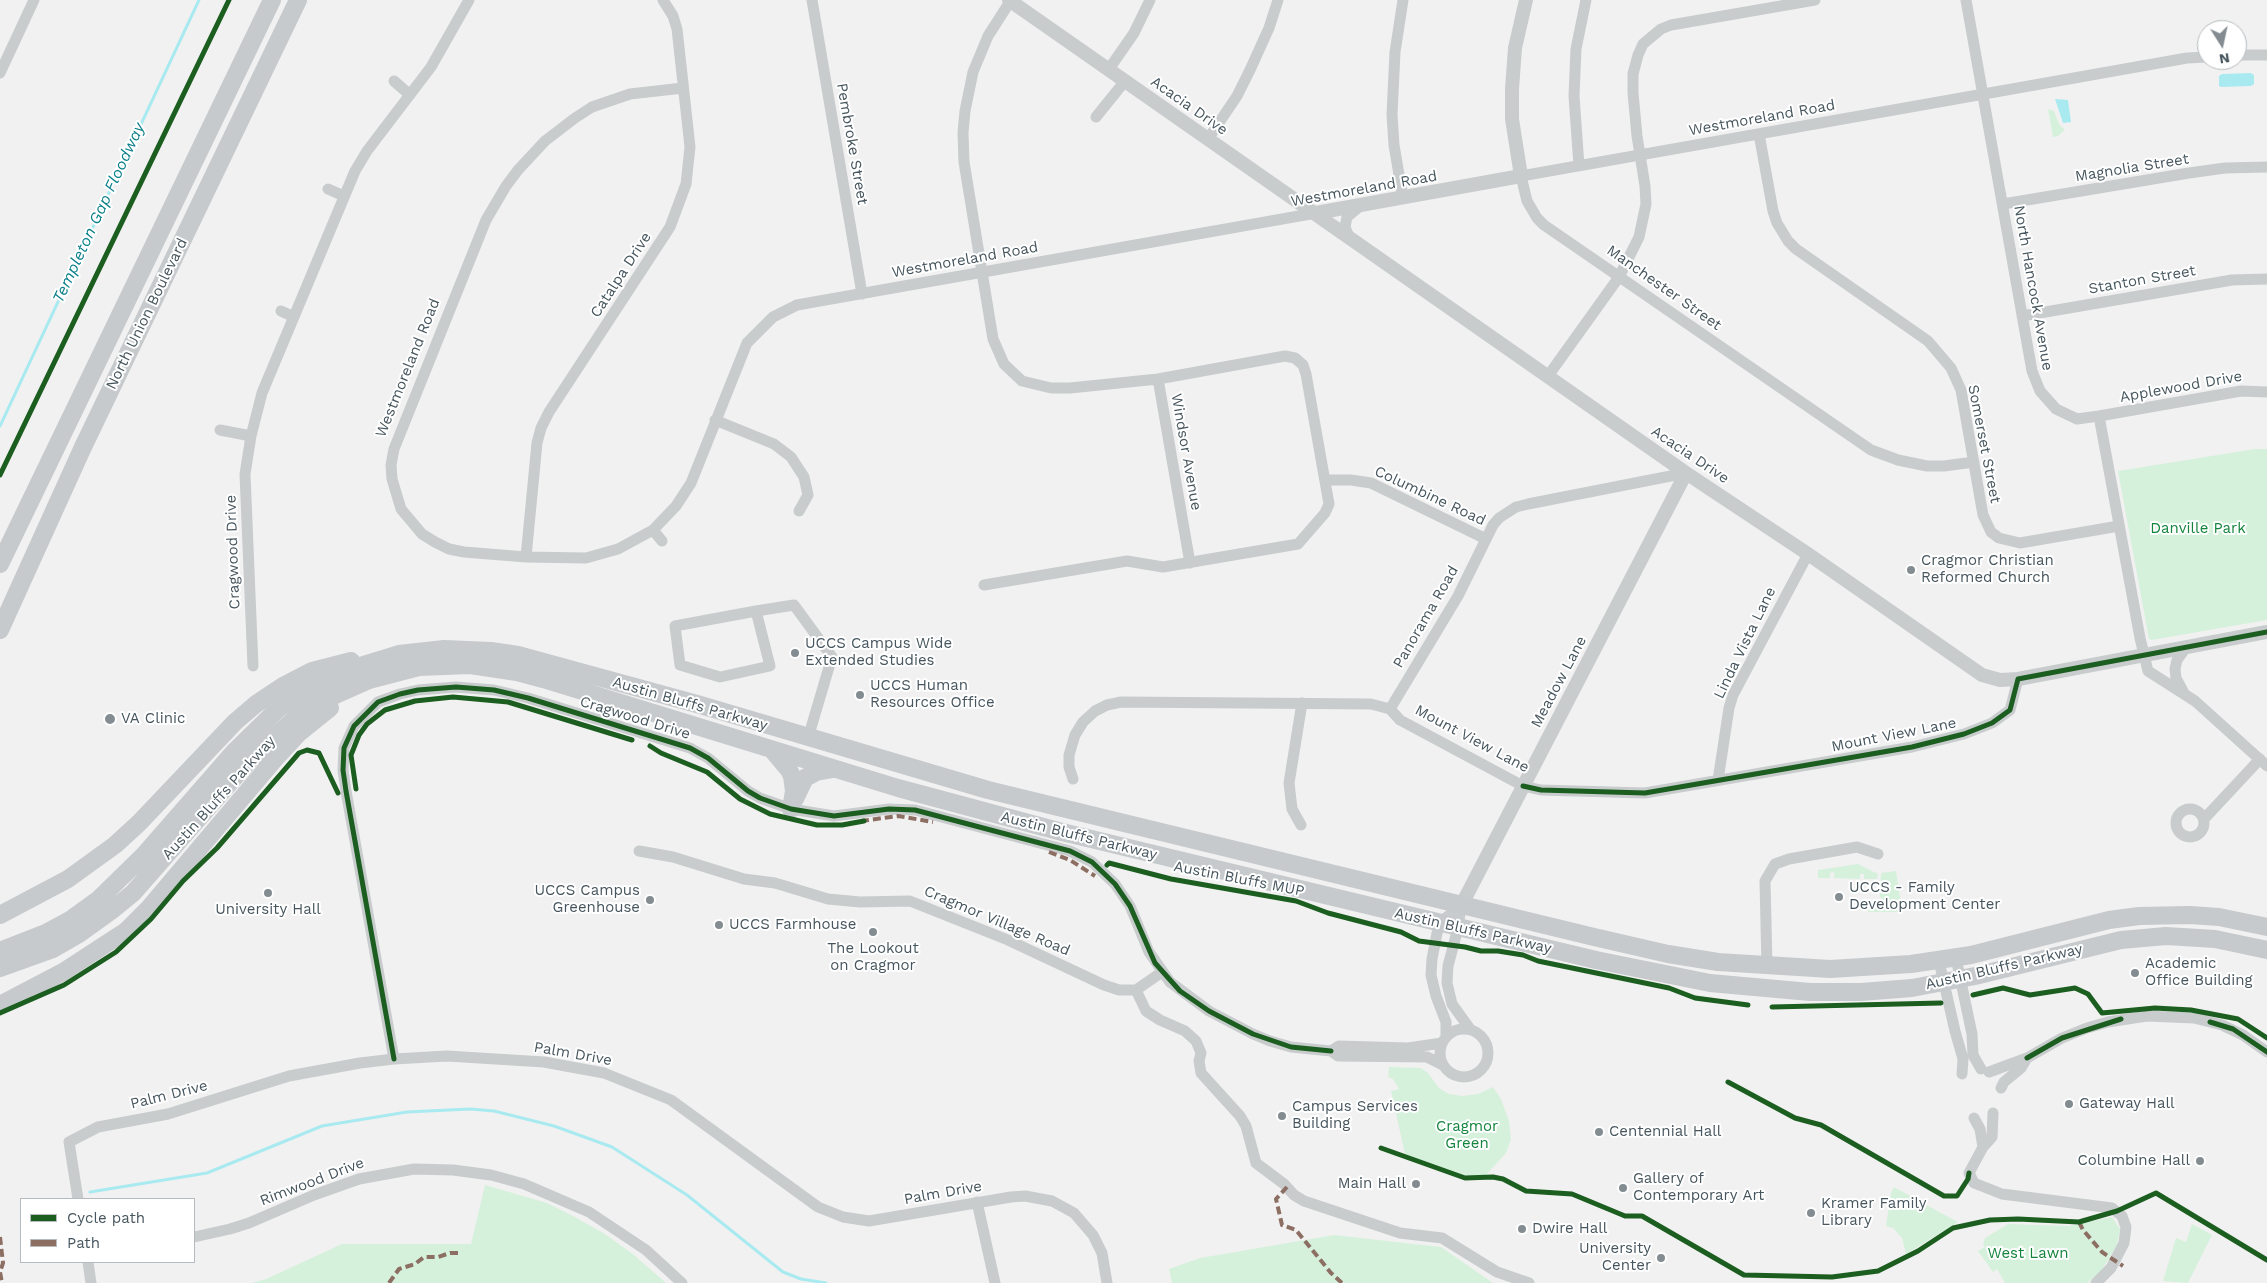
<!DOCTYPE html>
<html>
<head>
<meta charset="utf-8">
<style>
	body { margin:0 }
	#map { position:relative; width:2267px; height:1283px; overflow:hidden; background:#f2f1f1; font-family:"Work Sans",sans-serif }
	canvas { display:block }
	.legend { position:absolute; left:20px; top:1198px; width:175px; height:65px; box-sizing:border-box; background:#fff; border:1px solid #b5bbbf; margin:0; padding:6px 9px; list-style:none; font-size:15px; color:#47565e }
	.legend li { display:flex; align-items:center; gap:10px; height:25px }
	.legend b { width:25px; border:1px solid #b5bbbf }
	.north { position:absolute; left:2197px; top:20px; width:50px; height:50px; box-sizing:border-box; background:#fff; border:1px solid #b5bbbf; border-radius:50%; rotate:170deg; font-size:14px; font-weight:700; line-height:20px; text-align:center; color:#47565e }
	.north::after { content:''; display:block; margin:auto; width:18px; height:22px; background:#838c91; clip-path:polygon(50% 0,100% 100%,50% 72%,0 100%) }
</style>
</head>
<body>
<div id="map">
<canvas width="2267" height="1283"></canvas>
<ul class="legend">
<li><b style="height:6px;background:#1b5e20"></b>Cycle path</li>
<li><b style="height:6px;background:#8d6e63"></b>Path</li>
</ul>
<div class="north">N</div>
</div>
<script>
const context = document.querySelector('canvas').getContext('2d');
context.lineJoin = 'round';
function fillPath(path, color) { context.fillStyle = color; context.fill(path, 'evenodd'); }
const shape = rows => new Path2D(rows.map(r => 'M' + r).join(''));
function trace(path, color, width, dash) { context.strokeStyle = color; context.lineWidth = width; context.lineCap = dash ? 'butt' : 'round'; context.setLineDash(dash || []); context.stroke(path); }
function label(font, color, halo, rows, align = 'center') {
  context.font = font + ' "Work Sans",sans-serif'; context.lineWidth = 4; context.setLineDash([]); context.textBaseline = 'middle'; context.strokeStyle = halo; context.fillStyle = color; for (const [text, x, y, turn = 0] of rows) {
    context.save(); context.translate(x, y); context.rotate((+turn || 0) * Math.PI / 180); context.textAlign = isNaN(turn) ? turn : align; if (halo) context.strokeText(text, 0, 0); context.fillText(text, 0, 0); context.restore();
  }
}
fillPath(shape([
	[2048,109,2054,111,2059,124,2065,130,2058,136,2053,137],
	[2255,449,2267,449,2267,620,2152,640,2149,639,2118,471],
	[1858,864,1878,874,1877,879,1864,879,1864,874,1860,874,1860,879,1834,878,1834,872,1830,873,1830,878,1818,878,1818,870],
	[1896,871,1901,903,1899,912,1868,912,1870,904,1883,900,1880,896,1881,873],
	[1389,1067,1421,1068,1428,1073,1439,1088,1449,1094,1463,1096,1478,1094,1493,1087,1501,1099,1509,1121,1511,1139,1506,1153,1485,1176,1464,1176,1405,1154,1391,1091,1399,1089,1393,1079,1388,1077],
	[485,1185,547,1203,575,1217,605,1234,634,1255,666,1283,252,1283,266,1279,342,1244,471,1244],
	[1894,1187,1941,1213,1958,1222,1906,1254,1902,1238,1893,1228,1886,1226,1891,1193],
	[2112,1217,2120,1229,2117,1245,2102,1270,2087,1283,2005,1283,1997,1269,1993,1272,1978,1251,1985,1247,1983,1244,1985,1238,2008,1224,2069,1226],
	[2192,1224,2212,1235,2188,1283,2163,1281,2176,1238,2186,1242],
	[1334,1235,1441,1247,1493,1283,1172,1283,1169,1269,1200,1258]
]), '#d5f1dc');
fillPath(shape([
	[2251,73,2254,75,2254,84,2251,86,2221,87,2219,86,2219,76,2222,74],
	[2055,99,2068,100,2071,122,2063,123]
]), '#a8eaf0');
trace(shape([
	[0,426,199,0],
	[90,1192,207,1173,322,1126,407,1112,470,1109,494,1111,554,1126,612,1147,687,1195,783,1272,801,1279,826,1283]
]), '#a8eaf0', 3);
trace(shape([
	[812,0,862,294],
	[1966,0,2032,371,2040,391,2056,409,2077,419,2099,416,2140,638,2148,671,2195,701,2267,766],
	[2237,55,2267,55],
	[1109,69,1134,33,1150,0],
	[0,73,34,0],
	[394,81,410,95],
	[683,88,630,94,592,107,575,118,545,141,518,170,506,186,486,220,394,449,391,465,392,479,401,509,422,534,435,542,449,549,464,552,526,557,586,558,618,549,653,530,676,506,691,483,747,343,773,317,797,305,1316,213],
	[1096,117,1125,81],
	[1759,134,1773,211,1777,223,1788,241,1796,249,1928,341,1951,368,1961,390,1983,515,1991,532,1999,538,2020,543,2119,526],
	[1208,139,1237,96,1250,70,1269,28,1278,0],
	[1579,166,1574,96,1576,49,1586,0],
	[328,189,344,196],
	[1403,198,1394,145,1392,115,1395,52,1403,0],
	[2003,204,2189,173,2225,168,2267,167],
	[1350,239,1345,227,1347,217,1360,206],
	[281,311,294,317],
	[2022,316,2232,280,2267,279],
	[1548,376,1619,277,1639,237,1646,204,1645,186,1637,136,1633,93,1633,74,1638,55,1643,44,1661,29,1671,25,1815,0],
	[1158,379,1190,563],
	[2099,416,2241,391,2267,392],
	[715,420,774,444,791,457,804,477,808,495,799,511],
	[220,430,251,436],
	[1974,462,1944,466,1927,466,1898,460,1871,450,1544,225,1537,218,1527,201,1521,176,2187,58,2207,57],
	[1325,480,1351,480,1371,483,1486,539],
	[653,530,662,541],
	[526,557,537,443,541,428,549,412,670,227,686,184,690,147,677,29,673,16,663,0],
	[984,585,1127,561,1163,567,1298,544,1325,513,1329,504,1306,374,1303,365,1295,358,1285,356,1158,379,1070,388,1051,388,1022,381,1004,364,993,339,964,162,963,133,965,111,973,72,988,36,1011,0],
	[756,611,770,666,720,677,680,665,675,626,756,611,794,605,832,657,808,738],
	[253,666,245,474,251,436,262,393,355,171,367,151,431,67,469,0],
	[2183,691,2176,678,2175,669,2177,660,2187,646],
	[1390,709,1458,596,1493,525,1499,518,1516,507,1528,504,1686,473],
	[1073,779,1069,767,1069,755,1075,735,1083,722,1095,711,1107,705,1121,702,1371,704,1390,709,1400,720,1523,786,1541,790,1645,793,1912,747,1964,734,1992,723,2010,710,2018,679],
	[1718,780,1729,708,1733,695,1808,554],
	'2176 823a14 14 0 1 1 28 0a14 14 0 1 1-28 0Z',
	[2204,819,2260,759],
	[1301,825,1292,809,1289,783,1302,703],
	[639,851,673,857,744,879,775,883,828,899,860,902,910,901,1008,940,1104,985,1119,990,1136,990,1162,972],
	[1461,906,1458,928,1448,966,1447,983,1452,1004,1470,1029],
	[1956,958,1972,1034,1973,1055,1981,1069],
	[1939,961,1955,1031,1963,1059,1962,1074],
	[1767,967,1765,881,1775,864,1789,859,1857,847,1878,854],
	[1136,990,1146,1011,1160,1020,1185,1031,1196,1041,1201,1053,1199,1061,1201,1073,1240,1116,1246,1126,1256,1163,1284,1184,1294,1195,1304,1201,1400,1233,1442,1238,1497,1272,1529,1283],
	'1440 1053a24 24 0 1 1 48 0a24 24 0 1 1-48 0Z',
	[1446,1037,1446,1022,1436,996,1431,975,1432,959,1439,923,1461,906],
	[1331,1051,1338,1056,1427,1057,1443,1065],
	[394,1059,346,791,343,770,344,748,354,726,378,702,400,694,418,690,456,687,494,690,528,698,690,748,708,758,748,791,760,798,791,809,834,816,889,809,915,810,1070,851,1092,862,1115,884,1130,906,1149,952,1170,982,1209,1011,1253,1034,1270,1041,1291,1047,1331,1051,1339,1046,1408,1048,1442,1043],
	[1989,1072,2027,1058,2062,1038,2087,1028,2108,1022,2147,1016,2194,1018,2222,1025,2243,1035,2267,1052],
	[2001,1088,2004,1082,2021,1068,2027,1058],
	[1993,1113,1992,1137,1983,1147,1969,1173,1974,1183,2002,1194,2112,1208,2122,1216,2126,1227,2124,1243,2111,1268,2096,1283],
	[1974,1118,1980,1129,1983,1147],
	[78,1199,69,1142,98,1127,168,1114,289,1076,360,1063,394,1059,447,1056,544,1062,604,1073,671,1100,818,1207,843,1217,869,1221,1011,1197,1025,1196,1052,1201,1074,1213,1093,1235,1102,1253,1107,1283],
	[977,1202,995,1283],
	[194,1237,230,1229,249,1223,314,1195,359,1179,414,1169,453,1170,491,1175,524,1184,589,1212,646,1250,682,1283],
	[88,1262,91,1283]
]), '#c8cccd', 11);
trace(shape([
	[1009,0,1686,473,1808,554,1982,675,2000,680,2018,679,2267,632],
	[1316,213,1521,176,1512,119,1512,89,1515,48,1526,0],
	[1461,906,1686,473]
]), '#c8cccd', 14);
trace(shape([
	[0,564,272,0],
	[0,630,83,447,298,0],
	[773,751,789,770,792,776,794,791,791,809],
	[795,799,805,778,816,772,833,769],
	[0,915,68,879,115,845,139,823,235,722,256,704,283,686,312,671,351,661],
	[0,951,46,933,70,920,99,899,144,855,234,752,279,708,316,685,363,665,399,654,444,649,491,651,518,655,697,704,988,790,1594,937,1668,954,1718,962,1830,969,1911,964,1971,955,2109,920,2139,916,2190,915,2219,917,2267,927],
	[0,968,53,949,79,934,111,911,133,893,247,763,291,722,324,700,369,680,419,667,470,665,517,672,543,679,898,788,1062,832,1596,960,1710,983,1810,992,1861,992,1912,988,1975,976,2121,940,2166,936,2215,939,2267,950],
	[0,1005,63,972,126,931,149,908,274,760,299,733,330,708]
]), '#c6cacc', 18);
trace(shape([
	[861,821,898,816,933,822],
	[1049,852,1070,860,1095,876],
	[1287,1187,1276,1199,1282,1225,1296,1230,1331,1273,1342,1283],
	[2079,1222,2083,1230,2102,1252,2123,1266],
	[0,1237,3,1263,0,1272,2,1283],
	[389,1283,399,1269,415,1264,424,1257,438,1257,450,1253,462,1253]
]), '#8d6e63', 4, [8, 4]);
trace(shape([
	[0,475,229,0],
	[650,746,661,753,707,772,740,799,770,814,817,825,842,825,864,821],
	[1523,786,1541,790,1645,793,1912,747,1964,734,1992,723,2010,710,2018,679,2267,632],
	[356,789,351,755,359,735,367,724,385,710,415,701,453,697,508,702,632,740],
	[1107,865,1109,863,1171,879,1296,901,1328,913,1401,932,1419,941,1465,947,1481,951,1498,951,1523,955,1538,961,1669,988,1695,998,1748,1005],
	[1973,995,2003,988,2030,995,2075,988,2088,994,2102,1013,2155,1008,2191,1010,2238,1019,2267,1038],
	[1772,1007,1941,1003],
	[0,1013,64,985,116,952,151,919,183,881,217,848,299,753,307,750,319,753,338,793],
	[2210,1022,2233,1029,2267,1052],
	[2027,1058,2062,1038,2121,1019],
	[394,1059,346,791,343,770,344,748,354,726,378,702,400,694,418,690,456,687,494,690,528,698,690,748,708,758,748,791,760,798,791,809,834,816,889,809,915,810,1070,851,1092,862,1115,884,1130,906,1155,963,1180,991,1209,1011,1253,1034,1291,1047,1331,1051],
	[1728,1082,1795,1118,1821,1125,1944,1196,1957,1196,1968,1179,1969,1173],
	[1381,1148,1465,1178,1493,1177,1503,1179,1526,1191,1572,1194,1625,1216,1642,1216,1744,1275,1832,1277,1878,1271,1918,1251,1953,1228,1990,1220,2018,1219,2079,1222,2117,1211,2156,1193,2267,1260]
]), '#1b5e20', 5);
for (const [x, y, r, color] of [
	[1911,570,5,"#838c91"],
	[795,653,5,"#838c91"],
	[860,695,5,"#838c91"],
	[110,719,6,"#838c91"],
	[268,893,5,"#838c91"],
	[1839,897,5,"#838c91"],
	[650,900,5,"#838c91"],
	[719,925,5,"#838c91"],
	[873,932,5,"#838c91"],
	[2135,973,5,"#838c91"],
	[2069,1104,5,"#838c91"],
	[1282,1116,5,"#838c91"],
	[1599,1132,5,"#838c91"],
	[2200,1161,5,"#838c91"],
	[1416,1184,5,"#838c91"],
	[1623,1188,5,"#838c91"],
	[1811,1213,5,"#838c91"],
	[1522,1229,5,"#838c91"],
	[1661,1258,5,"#838c91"]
]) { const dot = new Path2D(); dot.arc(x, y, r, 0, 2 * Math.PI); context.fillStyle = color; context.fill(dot); trace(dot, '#fff', 2); }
label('15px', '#47565e', '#fff', [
	["Acacia Drive",1189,106,35],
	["Westmoreland Road",1762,118,-10],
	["Pembroke Street",852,144,80],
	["Magnolia Street",2132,168,-9],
	["Westmoreland Road",1364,189,-10],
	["Westmoreland Road",965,260,-10],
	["Catalpa Drive",621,275,-57],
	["Stanton Street",2142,280,-10],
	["Manchester Street",1664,288,35],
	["North Hancock Avenue",2033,288,80],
	["North Union Boulevard",147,314,-64],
	["Westmoreland Road",408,368,-68],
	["Applewood Drive",2181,387,-10],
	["Somerset Street",1984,444,79],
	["Windsor Avenue",1186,452,80],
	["Acacia Drive",1690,455,34],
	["Columbine Road",1430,496,25],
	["Cragwood Drive",233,552,-92],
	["Panorama Road",1426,617,-60],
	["Linda Vista Lane",1745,643,-64],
	["Meadow Lane",1559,682,-62],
	["Austin Bluffs Parkway",690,704,16],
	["Cragwood Drive",635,718,17],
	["Mount View Lane",1894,735,-11],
	["Mount View Lane",1472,739,28],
	["Austin Bluffs Parkway",219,798,-48],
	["Austin Bluffs Parkway",1079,836,14],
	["Austin Bluffs MUP",1239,879,11],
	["Cragmor Village Road",997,921,23],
	["Austin Bluffs Parkway",1473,931,13],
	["Austin Bluffs Parkway",2004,967,-13],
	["Palm Drive",573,1054,10],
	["Palm Drive",169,1095,-14],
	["Rimwood Drive",312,1182,-21],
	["Palm Drive",943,1193,-10]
]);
label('15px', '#14843d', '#fff', [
	["Danville Park",2198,529],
	["Cragmor",1467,1127],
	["Green",1467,1144],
	["West Lawn",2028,1254]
]);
label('15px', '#47565e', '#fff', [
	["Cragmor Christian",1921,561],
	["Reformed Church",1921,578],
	["UCCS Campus Wide",805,644],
	["Extended Studies",805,661],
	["UCCS Human",870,686],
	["Resources Office",870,703],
	["VA Clinic",121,719],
	["UCCS - Family",1849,888],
	["Development Center",1849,905],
	["UCCS Campus",640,891,"right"],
	["Greenhouse",640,908,"right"],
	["University Hall",268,910,"center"],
	["UCCS Farmhouse",729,925],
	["The Lookout",873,949,"center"],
	["on Cragmor",873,966,"center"],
	["Academic",2145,964],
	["Office Building",2145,981],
	["Gateway Hall",2079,1104],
	["Campus Services",1292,1107],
	["Building",1292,1124],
	["Centennial Hall",1609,1132],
	["Columbine Hall",2190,1161,"right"],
	["Gallery of",1633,1179],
	["Contemporary Art",1633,1196],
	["Main Hall",1406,1184,"right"],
	["Kramer Family",1821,1204],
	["Library",1821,1221],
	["Dwire Hall",1532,1229],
	["University",1651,1249,"right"],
	["Center",1651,1266,"right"]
], 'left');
label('italic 16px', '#0a7f89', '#fff', [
	["Templeton Gap Floodway",99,213,-65]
]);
</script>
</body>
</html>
